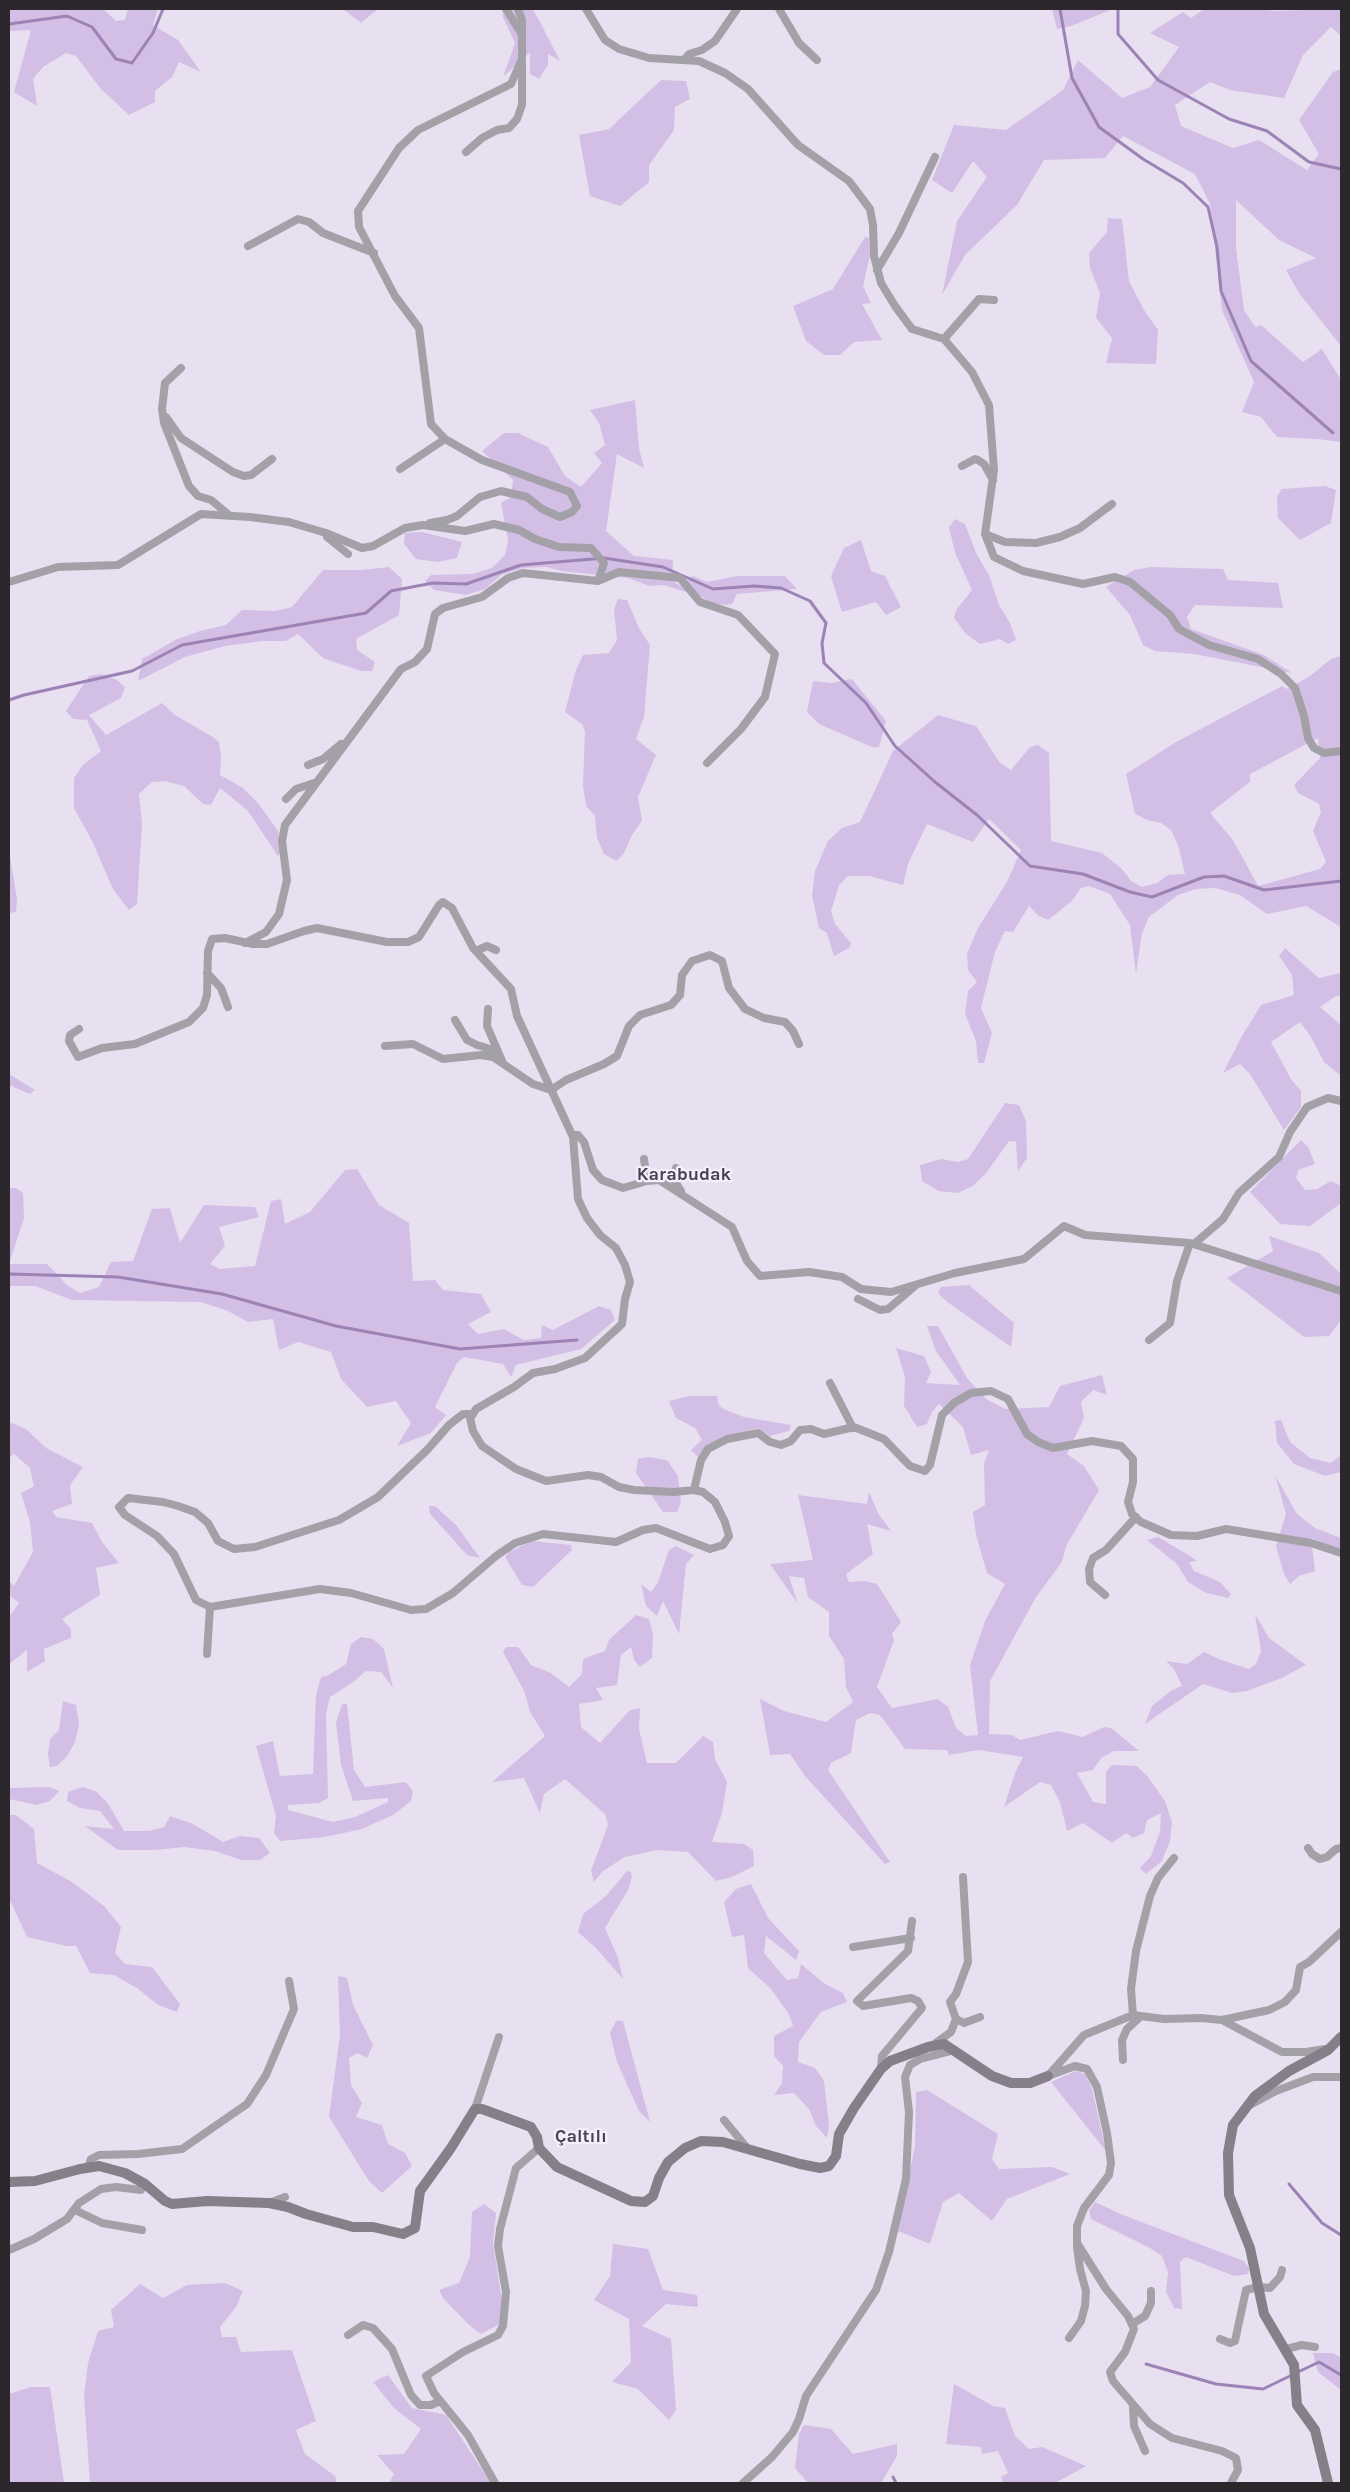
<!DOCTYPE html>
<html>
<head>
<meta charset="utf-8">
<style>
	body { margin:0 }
	#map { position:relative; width:1350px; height:2492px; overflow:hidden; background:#e8e0f0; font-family:Karla,sans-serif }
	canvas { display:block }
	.frame { position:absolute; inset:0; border:10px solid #2b272d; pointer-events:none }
</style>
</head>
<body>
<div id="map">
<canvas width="1350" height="2492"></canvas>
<div class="frame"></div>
</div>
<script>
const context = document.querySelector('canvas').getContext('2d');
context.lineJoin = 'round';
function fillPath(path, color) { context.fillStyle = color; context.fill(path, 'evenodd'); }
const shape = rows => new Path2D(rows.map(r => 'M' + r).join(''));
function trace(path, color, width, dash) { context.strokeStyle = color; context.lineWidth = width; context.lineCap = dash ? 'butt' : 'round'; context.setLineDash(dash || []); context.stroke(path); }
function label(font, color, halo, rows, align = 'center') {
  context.font = font + ' Karla,sans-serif'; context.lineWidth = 4.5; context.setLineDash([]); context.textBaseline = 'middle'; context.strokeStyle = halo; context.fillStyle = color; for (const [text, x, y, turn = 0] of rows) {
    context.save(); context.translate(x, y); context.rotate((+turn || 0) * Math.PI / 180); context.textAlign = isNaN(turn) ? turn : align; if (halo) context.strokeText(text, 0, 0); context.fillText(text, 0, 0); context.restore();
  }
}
fillPath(shape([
	[9,9,103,9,116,21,125,20,128,9,158,9,153,25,178,40,201,72,179,62,172,77,155,91,155,102,129,115,100,88,76,56,66,53,43,67,33,79,37,106,14,92,31,30,9,31],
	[343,9,378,9,361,23],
	[503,9,532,9,539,20,560,61,548,54,548,65,539,79,530,74,530,52,503,77,515,43,503,17],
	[1052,9,1113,9,1071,26,1057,29],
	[1204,9,1270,9,1271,11,1341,9,1341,36,1331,27,1303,55,1284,98,1230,90,1210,82,1175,105,1181,126,1233,148,1259,140,1307,170,1319,154,1299,120,1333,72,1341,69,1341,346,1299,293,1286,270,1316,258,1279,240,1236,200,1236,248,1244,310,1255,327,1261,325,1303,362,1322,349,1341,380,1341,442,1317,439,1277,437,1261,417,1242,412,1254,382,1222,310,1210,204,1195,174,1123,136,1105,158,1044,160,1017,205,965,255,942,295,957,221,987,177,973,161,952,193,932,180,954,125,1006,130,1063,90,1078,60,1122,98,1150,87,1179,47,1150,33,1183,12,1191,18],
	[661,80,686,81,690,99,675,107,674,130,649,165,649,182,620,206,590,196,579,135,609,129],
	[1108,218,1122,219,1129,281,1144,310,1158,330,1156,364,1106,363,1112,338,1096,318,1100,293,1090,268,1089,253,1107,232],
	[865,237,869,238,870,255,863,286,871,303,862,304,882,340,854,342,840,355,824,355,806,341,793,306,833,289],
	[635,400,639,448,644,468,617,454,606,531,634,556,673,560,672,581,681,586,693,576,707,582,737,576,785,576,797,589,737,594,732,604,725,605,713,603,700,596,663,585,649,586,628,578,561,571,547,567,523,568,501,575,485,589,466,595,434,590,425,581,431,575,472,574,492,568,505,555,508,541,501,503,511,497,513,480,482,451,504,433,518,433,548,447,565,476,581,487,602,463,594,453,605,445,599,423,590,410],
	[1325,486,1336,490,1331,523,1300,540,1278,518,1277,496,1282,489],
	[955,519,965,524,977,555,989,575,999,605,1010,623,1016,640,1008,644,1000,639,980,644,966,634,954,618,956,610,972,590,955,553,949,527],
	[422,532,462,542,457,558,438,562,416,559,404,544,405,533],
	[861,540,871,571,885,576,901,607,886,615,876,602,842,612,840,606,831,576,844,548],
	[389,567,402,579,399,615,356,639,357,650,375,662,372,671,361,671,323,658,298,634,286,641,263,641,225,646,185,657,138,681,142,659,175,640,200,631,226,625,242,610,275,611,292,607,323,570,362,570],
	[1151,567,1223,569,1228,580,1278,583,1283,608,1195,605,1187,617,1191,629,1264,655,1292,673,1194,654,1155,651,1143,645,1130,615,1106,587,1134,570],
	[618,599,627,600,639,628,650,645,644,717,636,739,656,755,638,797,642,821,632,835,624,853,617,861,604,854,597,838,595,816,586,806,583,787,585,731,582,724,565,712,576,670,583,655,609,653,617,640,614,609],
	[1341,656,1341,927,1306,906,1267,914,1240,895,1215,888,1196,889,1178,895,1149,917,1142,933,1136,974,1130,925,1110,894,1089,886,1081,888,1072,901,1048,920,1039,916,1029,906,1013,932,1005,931,995,952,981,1008,992,1033,984,1063,978,1063,976,1041,965,1014,968,991,977,982,968,970,967,954,978,928,1007,882,1021,850,989,819,973,842,927,824,908,864,903,885,869,876,848,876,839,885,831,911,835,924,851,943,849,948,834,956,827,933,819,928,812,896,815,871,828,841,842,828,860,822,893,751,938,715,976,726,1000,763,1011,770,1030,747,1038,745,1049,753,1051,841,1102,853,1122,869,1131,881,1142,887,1157,883,1168,875,1185,874,1178,845,1171,830,1161,823,1147,820,1135,814,1126,774,1176,742,1282,686,1287,689,1310,676,1331,659],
	[1318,738,1320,758,1294,785,1298,793,1319,804,1321,812,1313,831,1326,862,1320,869,1258,886,1233,840,1210,813,1250,782,1250,774],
	[101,674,117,680,125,687,121,698,89,715,106,735,162,703,175,715,213,737,219,742,221,757,220,775,243,788,258,803,278,831,281,851,278,856,248,811,220,788,211,805,203,804,184,786,165,781,152,782,139,794,142,824,137,904,129,910,113,889,93,843,74,808,74,778,83,765,101,751,87,720,73,719,66,711,89,676],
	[852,679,886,721,879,747,872,747,819,724,807,712,813,681,831,683],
	[9,851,17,899,16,912,9,913],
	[1285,948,1319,978,1341,973,1341,996,1336,996,1320,1007,1341,1025,1341,1076,1324,1062,1310,1035,1300,1022,1271,1042,1291,1079,1301,1091,1301,1107,1284,1130,1250,1074,1240,1064,1223,1073,1242,1036,1261,1005,1294,995,1292,975,1279,956],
	[9,1074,35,1090,30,1094,9,1085],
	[1005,1103,1019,1105,1026,1121,1027,1158,1018,1171,1016,1142,1009,1141,987,1172,973,1186,958,1193,939,1191,922,1181,920,1165,941,1159,958,1162,968,1159],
	[1301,1140,1308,1147,1315,1164,1298,1170,1296,1178,1305,1190,1317,1189,1331,1181,1341,1186,1341,1203,1310,1226,1280,1224,1250,1192],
	[357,1169,379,1205,409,1223,413,1281,435,1280,443,1290,481,1294,491,1312,468,1324,478,1334,504,1329,524,1340,541,1338,542,1325,553,1330,599,1306,611,1310,615,1320,581,1349,516,1365,511,1377,503,1364,464,1357,457,1363,435,1407,446,1415,431,1433,397,1446,411,1423,396,1401,367,1407,341,1379,331,1352,298,1342,279,1350,273,1319,248,1322,228,1311,201,1302,72,1300,35,1286,9,1286,9,1188,16,1188,23,1193,24,1218,9,1264,47,1264,67,1285,80,1293,99,1287,111,1262,133,1261,152,1209,170,1208,180,1243,204,1205,255,1207,259,1217,219,1227,225,1246,210,1264,220,1269,255,1266,271,1201,281,1199,285,1224,310,1212,345,1170],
	[1269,1236,1319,1253,1341,1274,1341,1320,1329,1336,1304,1337,1227,1278,1273,1251],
	[969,1285,1014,1323,1011,1347,946,1301,938,1293,941,1287],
	[927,1326,938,1326,967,1378,986,1399,1005,1409,1049,1407,1060,1386,1102,1375,1107,1395,1093,1390,1081,1402,1084,1418,1067,1454,1084,1466,1099,1490,1066,1546,1062,1562,1036,1597,990,1681,989,1734,1012,1735,1020,1740,1058,1731,1083,1737,1104,1727,1111,1728,1139,1751,1114,1751,1101,1758,1093,1770,1077,1773,1093,1802,1106,1804,1106,1772,1112,1765,1137,1766,1148,1777,1165,1801,1172,1822,1170,1841,1162,1861,1146,1874,1140,1868,1151,1856,1160,1832,1161,1813,1147,1820,1144,1833,1133,1838,1126,1833,1112,1843,1083,1823,1067,1831,1060,1802,1051,1785,1040,1782,1004,1807,1015,1773,1023,1757,979,1750,949,1755,947,1750,905,1749,880,1715,870,1713,856,1720,851,1753,831,1763,828,1770,890,1862,885,1864,805,1776,790,1754,770,1755,760,1699,784,1711,826,1722,853,1702,846,1687,844,1659,829,1636,829,1612,808,1597,804,1578,789,1576,798,1604,770,1564,813,1560,798,1495,867,1504,869,1492,878,1513,891,1531,867,1524,873,1554,846,1574,849,1582,865,1581,877,1584,901,1622,892,1634,894,1640,877,1687,892,1708,938,1699,948,1707,956,1728,966,1736,978,1735,970,1665,985,1621,1005,1584,987,1573,976,1535,973,1512,985,1505,984,1464,989,1450,971,1455,963,1427,939,1404,932,1412,927,1424,917,1427,904,1406,905,1377,896,1348,924,1356,931,1372,926,1383,960,1385,936,1351],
	[689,1396,717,1396,719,1406,726,1410,744,1417,791,1425,789,1431,770,1436,758,1428,724,1436,705,1448,698,1457,691,1450,702,1440,695,1428,676,1418,669,1401],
	[1281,1420,1290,1442,1310,1458,1331,1463,1341,1455,1341,1472,1325,1476,1294,1464,1277,1443,1275,1421],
	[9,1422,26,1429,46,1448,83,1467,70,1485,72,1504,52,1511,56,1517,92,1523,102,1542,119,1563,96,1568,100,1595,62,1619,71,1629,71,1638,44,1649,45,1661,27,1672,27,1650,9,1664,9,1617,19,1603,9,1595,9,1580,14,1586,33,1552,30,1522,21,1493,34,1486,30,1468,14,1454,9,1458],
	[648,1457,667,1460,678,1476,681,1502,677,1512,663,1512,636,1473,638,1459],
	[1275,1475,1297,1514,1315,1528,1341,1538,1341,1551,1311,1538,1315,1571,1299,1576,1290,1584,1284,1574,1276,1546,1286,1514],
	[429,1506,435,1506,456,1525,480,1558,467,1555,430,1514],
	[1158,1537,1190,1556,1197,1561,1189,1562,1194,1571,1220,1582,1231,1594,1228,1598,1206,1593,1188,1582,1177,1564,1147,1540],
	[532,1541,571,1545,572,1550,533,1587,522,1585,505,1557,509,1552],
	[676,1546,694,1555,686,1564,679,1634,663,1601,657,1616,646,1606,641,1584,651,1592,658,1582,669,1550],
	[1255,1614,1269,1638,1306,1665,1282,1678,1247,1691,1232,1693,1203,1684,1145,1724,1152,1706,1172,1690,1182,1686,1174,1669,1166,1661,1187,1664,1204,1652,1221,1660,1249,1669,1256,1664,1261,1651],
	[636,1615,649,1619,653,1634,652,1658,640,1667,634,1660,631,1647,621,1655,617,1685,596,1688,603,1700,579,1704,581,1727,600,1743,630,1710,640,1708,639,1729,647,1763,676,1763,703,1736,713,1742,715,1759,727,1782,722,1813,712,1842,744,1844,753,1850,754,1866,732,1877,716,1881,688,1852,657,1850,625,1857,603,1871,594,1882,591,1871,608,1825,605,1814,565,1779,544,1794,540,1813,524,1778,492,1782,545,1736,530,1712,525,1693,503,1652,506,1647,518,1647,531,1665,551,1673,569,1687,582,1674,583,1659,605,1651,609,1640],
	[361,1637,373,1639,384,1649,393,1688,381,1672,366,1671,352,1683,330,1697,326,1714,328,1798,319,1803,288,1805,288,1810,333,1822,355,1817,388,1802,388,1798,353,1801,341,1765,336,1723,342,1704,347,1704,354,1770,365,1787,406,1782,413,1792,411,1801,393,1815,362,1829,325,1837,280,1841,274,1833,276,1816,256,1746,273,1741,280,1776,313,1774,316,1695,321,1677,327,1676,346,1664,351,1644],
	[63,1701,76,1705,79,1725,75,1742,68,1755,57,1766,50,1767,48,1754,50,1739,59,1730],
	[49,1787,59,1791,50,1801,36,1805,9,1799,9,1788],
	[83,1787,97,1792,109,1805,124,1831,149,1831,164,1827,170,1816,193,1824,223,1842,240,1836,259,1838,270,1853,260,1860,241,1860,215,1851,184,1847,156,1850,118,1850,85,1826,114,1829,100,1811,80,1808,67,1801,68,1792],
	[9,1815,16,1815,34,1829,37,1863,72,1882,104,1906,121,1927,115,1953,125,1964,152,1967,180,2004,177,2012,158,2005,137,1988,114,1975,90,1973,76,1946,66,1946,27,1937,9,1898],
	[627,1871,631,1872,632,1877,628,1890,605,1928,618,1958,623,1979,596,1948,578,1932,583,1914,606,1896],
	[751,1884,768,1918,799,1951,796,1960,766,1936,764,1953,787,1980,798,1978,801,1964,825,1984,843,1993,847,2002,821,2012,799,2042,798,2062,815,2068,824,2081,829,2126,827,2138,816,2126,809,2109,794,2093,774,2095,782,2083,783,2066,774,2056,774,2036,793,2026,789,2014,770,1988,748,1968,744,1935,732,1937,724,1902,736,1889],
	[338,1976,347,1978,353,2005,373,2045,367,2058,357,2053,349,2058,351,2085,362,2103,356,2117,382,2125,388,2144,405,2153,412,2166,382,2193,369,2181,329,2117,340,2035],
	[616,2021,623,2021,650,2122,639,2111,617,2062,610,2033],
	[1076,2071,1085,2074,1092,2089,1106,2151,1051,2082],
	[927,2090,998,2134,992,2159,999,2169,1052,2167,1070,2174,1007,2199,992,2221,959,2193,943,2202,930,2244,898,2231,915,2146,916,2092],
	[1095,2202,1123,2215,1244,2261,1249,2268,1248,2274,1234,2276,1186,2257,1180,2262,1182,2309,1174,2308,1166,2292,1168,2272,1162,2256,1150,2248,1091,2219,1089,2211],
	[484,2204,496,2213,493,2244,502,2301,500,2324,481,2334,468,2324,443,2298,439,2290,459,2283,470,2257,472,2212],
	[613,2244,648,2249,663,2290,697,2295,698,2307,666,2304,642,2326,671,2339,676,2410,669,2420,638,2389,612,2382,631,2362,629,2319,594,2300,610,2276],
	[225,2283,243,2291,236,2307,220,2327,222,2337,236,2337,241,2352,292,2350,316,2421,296,2430,305,2454,335,2476,337,2483,90,2483,84,2396,88,2363,98,2331,114,2327,111,2310,140,2284,163,2298,187,2285],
	[1313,2353,1332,2353,1341,2357,1341,2390,1318,2372],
	[388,2375,412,2408,446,2415,491,2483,389,2483,394,2474,377,2455,404,2454,421,2429,394,2408,373,2382],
	[954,2384,993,2406,1005,2408,1015,2436,1029,2449,1042,2447,1086,2466,1055,2483,1003,2483,1001,2477,1008,2473,998,2451,982,2454,981,2447,946,2444],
	[31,2387,50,2387,64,2483,9,2483,9,2394],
	[804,2425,831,2429,853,2454,897,2444,897,2456,881,2483,808,2483,795,2468,799,2434]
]), '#d3bfe5');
trace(shape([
	[1060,9,1072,78,1099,127,1143,159,1183,183,1208,207,1217,247,1221,291,1251,361,1333,433],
	[1118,9,1118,34,1158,80,1229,119,1267,131,1309,162,1341,169],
	[9,24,67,16,92,27,116,59,132,63,153,33,163,9],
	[9,700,24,695,132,671,182,645,366,613,391,591,433,583,466,584,521,565,604,558,663,567,713,589,754,586,781,588,810,601,826,623,822,643,824,663,866,703,895,746,935,782,977,815,1030,866,1083,874,1130,892,1152,897,1204,877,1224,876,1264,890,1341,881],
	[9,1274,118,1277,222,1294,336,1326,460,1349,577,1340],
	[1289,2184,1322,2223,1341,2235],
	[1146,2364,1216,2384,1263,2389,1292,2375],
	[1298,2372,1319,2362,1341,2375],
	[893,2477,896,2483]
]), '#9d82b5', 3);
trace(shape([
	[506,9,521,33],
	[586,9,605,40,619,49,649,58,699,61,725,73,748,89,798,145,849,181,870,209,873,225,874,256,881,283,895,306,912,329,944,339,972,372,989,405,994,470,985,534,994,557,1023,571,1083,584,1115,577,1130,582,1170,615,1179,629,1209,645,1258,659,1281,674,1295,688,1304,716,1308,738,1314,748,1324,753,1341,751],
	[779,9,799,43,817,60],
	[684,60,689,54,702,50,715,41,737,9],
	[466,152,482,138,497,130,509,128,517,119,522,105,522,63],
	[248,246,298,219,309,222,323,233,374,253],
	[877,270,899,233,935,157],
	[944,339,979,299,994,300],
	[181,368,165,383,162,409,164,423,189,486,198,496,211,500,229,515],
	[166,417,181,438,233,472,244,476,251,475,272,459],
	[962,466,975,459,978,460,984,464,993,480],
	[400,469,445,439],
	[430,523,447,520,457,516,480,497,501,491,527,497,542,509,560,517,572,512,577,506,570,492,482,460,445,439,431,424,419,328,395,296,359,227,358,211,399,148,418,130,511,84,522,59,522,20,518,9],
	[985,534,1005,542,1036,543,1060,537,1080,528,1112,504],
	[327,537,348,554],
	[598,581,619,572,680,578,700,602,738,615,775,654,765,697,741,729,707,763],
	[9,582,58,567,118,565,201,514,250,517,289,522,326,533,362,548,373,546,405,528,423,525,465,531,494,524,519,530,535,539,559,547,591,548,604,563,598,581,523,573,508,578,482,597,443,608,435,614,427,649,415,662,401,669,285,825,282,841,287,880,279,914,266,932,245,943],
	[308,765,323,759,341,744],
	[286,799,296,789,314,783],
	[476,951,487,946,496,950],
	[207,973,221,988,228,1007],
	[488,1009,487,1026,503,1063],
	[455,1020,467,1040,477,1045,497,1051],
	[79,1029,70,1035,69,1041,78,1057,102,1048,135,1044,189,1022,203,1008,207,995,208,951,212,939,225,938,253,944,267,944,304,931,317,928,387,942,408,942,419,937,439,905,443,902,452,908,473,948,511,989,517,1016,573,1137],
	[385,1046,413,1044,443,1059,481,1055,493,1057,533,1084,551,1090,566,1080,604,1064,617,1056,629,1026,640,1015,671,1005,680,995,682,975,692,961,710,955,722,961,729,988,745,1009,764,1018,785,1022,793,1031,799,1044],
	[644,1159,647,1181],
	[676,1168,673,1178,681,1191],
	[1194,1244,1223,1219,1239,1193,1279,1157,1290,1132,1307,1107,1328,1098,1341,1101],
	[858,1299,880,1310,888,1309,915,1286],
	[1149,1340,1170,1323,1177,1281,1190,1243],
	[830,1383,853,1428],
	[473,1414,463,1414,449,1425,427,1450,378,1497,339,1520,255,1547,234,1549,218,1541,208,1523,195,1512,178,1506,163,1502,128,1498,119,1507,125,1515,157,1536,174,1554,196,1600,210,1607,320,1589,351,1593,411,1610,426,1609,453,1593,496,1556,515,1543,543,1534,616,1542,643,1530,656,1528,710,1549,723,1545,729,1536,725,1522,715,1502,703,1492,694,1490,674,1492,634,1490,619,1487,601,1477,588,1475,546,1481,516,1469,482,1446,473,1431,470,1418,473,1414,476,1409,514,1387,533,1373,555,1369,585,1358,622,1324,625,1299,630,1282,625,1265,616,1248,600,1235,587,1218,578,1199,573,1137,575,1135,578,1135,584,1142,593,1170,602,1180,623,1188,647,1181,659,1180,732,1227,747,1261,760,1276,809,1272,842,1277,861,1289,891,1292,955,1273,1024,1259,1064,1226,1085,1235,1190,1243,1341,1291],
	[694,1490,701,1460,708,1449,727,1439,758,1433,770,1442,781,1445,791,1441,800,1430,811,1429,824,1434,854,1427,884,1439,910,1466,925,1471,930,1465,942,1415,954,1403,971,1393,991,1391,1008,1399,1027,1434,1038,1442,1053,1448,1092,1441,1121,1446,1133,1459,1133,1482,1128,1502,1132,1514,1141,1522,1171,1535,1197,1536,1226,1529,1311,1543,1341,1553],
	[1105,1595,1090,1582,1089,1569,1093,1558,1106,1550,1136,1517],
	[207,1654,210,1607],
	[1308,1848,1312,1854,1320,1859,1327,1857,1336,1849,1341,1848],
	[1174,1858,1158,1878,1150,1896,1136,1951,1131,1989,1133,2015,1164,2019,1201,2018,1222,2020,1269,2010,1285,2002,1296,1990,1300,1967,1309,1962,1341,1932],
	[853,1947,911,1938],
	[956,2019,964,2023,980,2017],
	[1222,2020,1282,2052,1306,2052,1325,2049],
	[933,2045,951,2032,956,2019,950,2002,956,1994,968,1962,963,1877],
	[1123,2060,1122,2040,1127,2029,1140,2017],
	[881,2069,882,2056,922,2008,918,2001,911,1998,863,2006,857,2001,908,1951,912,1921],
	[1048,2076,1075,2066,1087,2069,1097,2087,1107,2133,1111,2163,1109,2175,1084,2208,1077,2226,1077,2243,1106,2289,1128,2316,1134,2329,1125,2352,1110,2372,1113,2381,1150,2424,1172,2438,1222,2451,1236,2458,1238,2470,1231,2483],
	[1048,2076,1084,2035,1133,2015],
	[1250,2105,1276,2091,1313,2077,1341,2077],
	[475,2109,499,2037],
	[724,2120,748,2149],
	[88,2167,91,2159,99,2155,138,2154,182,2149,247,2104,266,2075,294,2009,289,1981],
	[269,2203,285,2197],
	[75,2210,102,2223,142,2230],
	[9,2250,34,2239,67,2219,79,2203,101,2189,116,2187,141,2190,145,2184],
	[1132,2324,1145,2316,1151,2303,1151,2291],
	[348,2335,363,2325,373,2328,392,2349,411,2395,420,2405,431,2405,440,2401],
	[1069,2338,1081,2321,1085,2306,1086,2291,1080,2269,1077,2247],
	[1220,2339,1230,2343,1235,2341,1246,2290,1258,2287,1270,2288,1280,2277,1282,2270],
	[1286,2349,1302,2345,1315,2347],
	[1133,2406,1134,2426,1145,2451],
	[495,2483,468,2435,434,2393,426,2376,463,2352,498,2335,503,2326,506,2292,498,2246,500,2229,516,2168,539,2148],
	[743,2483,772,2457,793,2432,799,2419,806,2396,876,2290,889,2252,906,2179,909,2112,905,2077,910,2065,920,2059,955,2050]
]), '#a3a0a7', 8);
trace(shape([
	[9,2182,35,2181,80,2169,99,2166,125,2173,145,2184,165,2201,172,2204,207,2201,269,2203,288,2207,306,2214,353,2227,373,2227,403,2234,415,2228,420,2191,451,2148,475,2109,482,2109,531,2127,537,2137,539,2148,557,2167,631,2201,645,2202,653,2196,659,2178,668,2162,685,2148,701,2141,723,2142,800,2164,820,2168,829,2166,836,2156,839,2134,854,2108,881,2069,890,2061,928,2047,944,2044,992,2076,1011,2083,1030,2083,1048,2076],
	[1328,2483,1315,2430,1297,2405,1294,2365,1264,2314,1250,2248,1229,2195,1228,2153,1233,2125,1255,2096,1289,2071,1328,2050,1341,2037]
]), '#847f89', 10);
label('bold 18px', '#48414e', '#f6edfe', [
	["Karabudak",684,1175],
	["Çaltılı",581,2137]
]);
</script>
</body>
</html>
